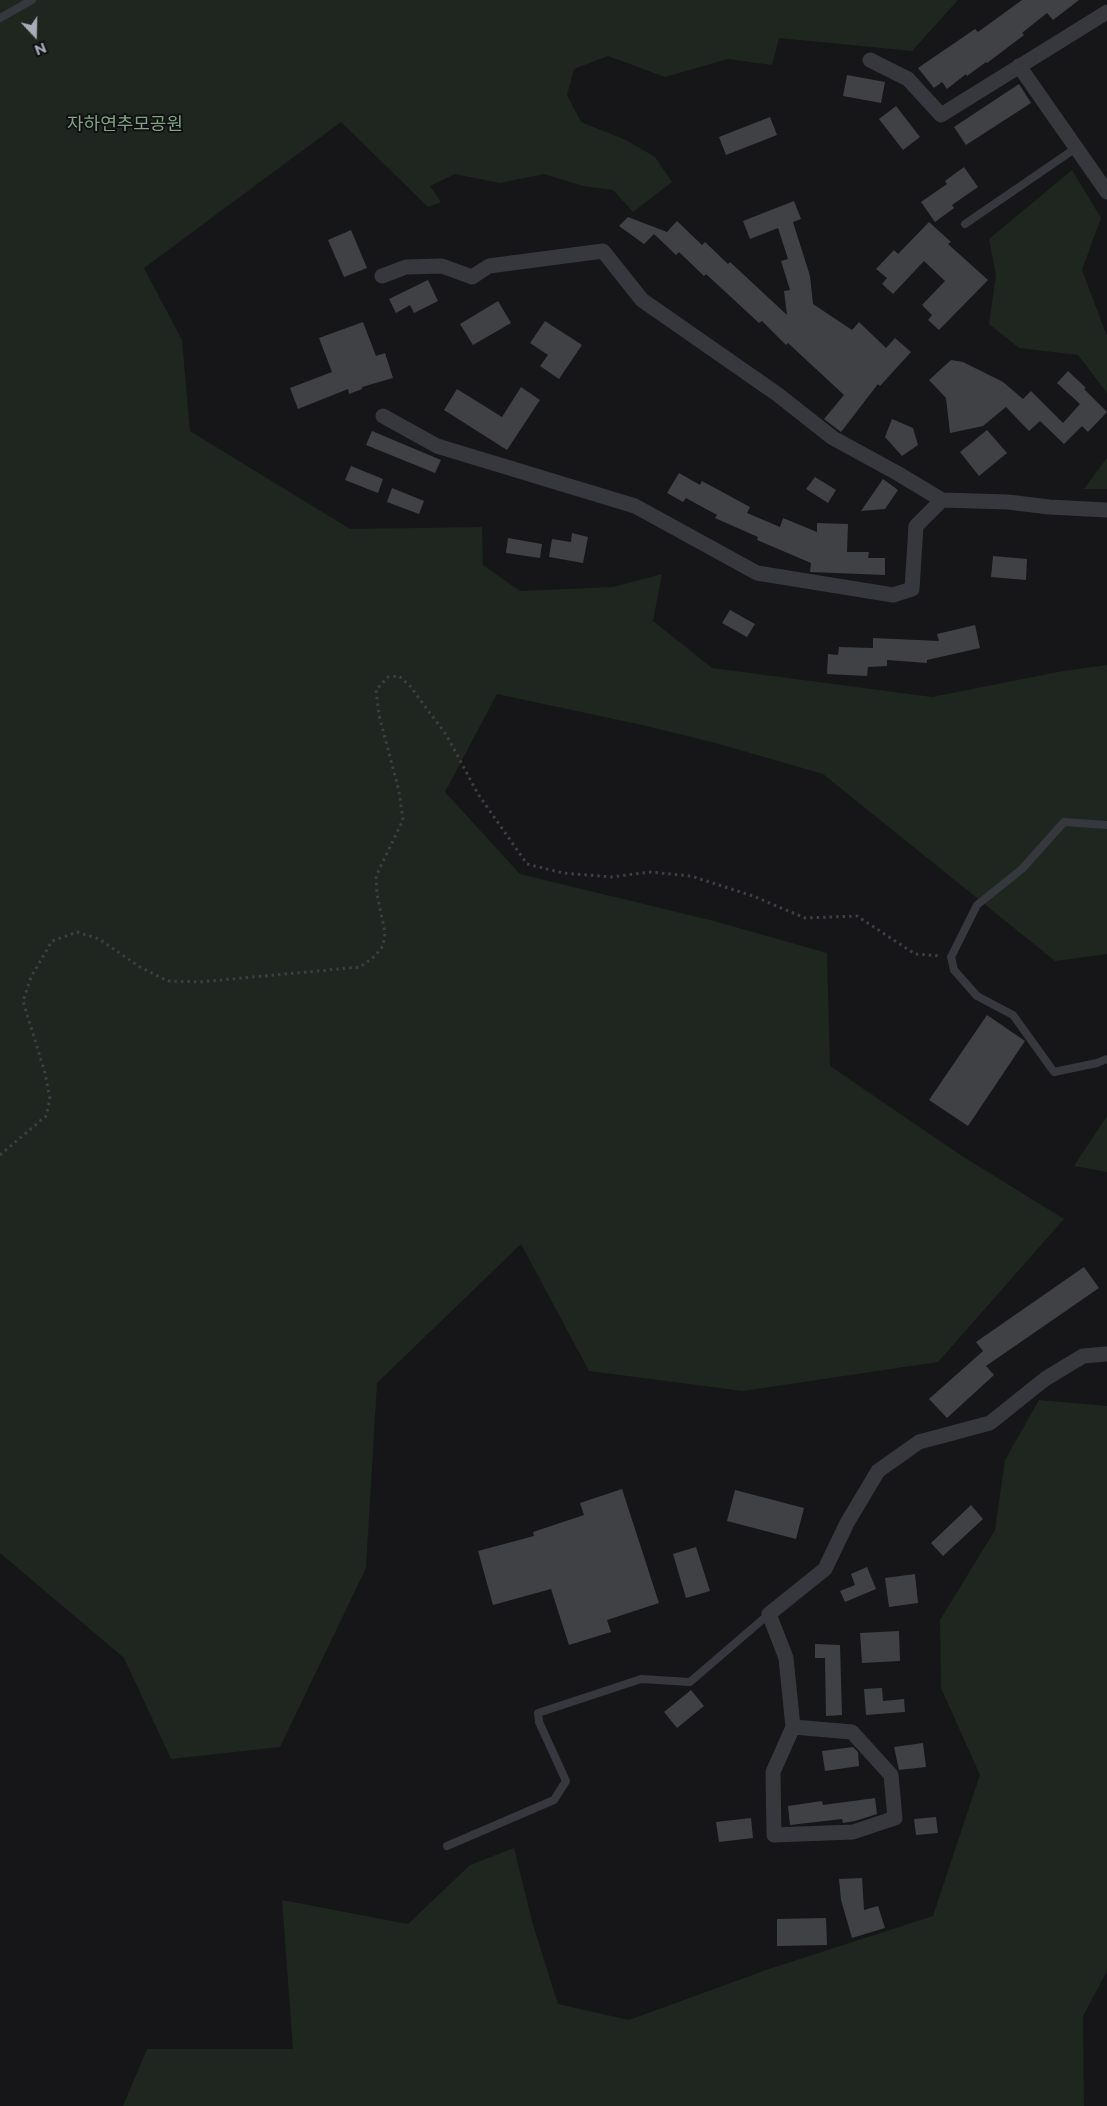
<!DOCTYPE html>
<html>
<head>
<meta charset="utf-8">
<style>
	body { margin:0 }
	#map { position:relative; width:1107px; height:2106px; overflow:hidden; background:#161618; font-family:Montserrat,sans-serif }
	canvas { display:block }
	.north { position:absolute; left:10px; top:10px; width:50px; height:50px; -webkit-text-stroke:4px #111113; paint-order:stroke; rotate:159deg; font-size:14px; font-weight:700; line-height:20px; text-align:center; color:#a8adb8 }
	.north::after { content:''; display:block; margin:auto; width:18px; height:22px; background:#a8adb8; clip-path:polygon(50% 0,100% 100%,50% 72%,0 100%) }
</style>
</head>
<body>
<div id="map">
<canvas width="1107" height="2106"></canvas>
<div class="north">N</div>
</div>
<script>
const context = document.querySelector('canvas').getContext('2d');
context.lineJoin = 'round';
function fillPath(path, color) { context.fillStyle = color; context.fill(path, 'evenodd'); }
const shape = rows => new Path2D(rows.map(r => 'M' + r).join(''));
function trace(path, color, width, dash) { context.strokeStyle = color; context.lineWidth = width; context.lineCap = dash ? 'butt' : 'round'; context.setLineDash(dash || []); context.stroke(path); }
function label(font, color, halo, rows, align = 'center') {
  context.font = font + ' Montserrat,"Noto Sans KR",sans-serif'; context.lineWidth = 4; context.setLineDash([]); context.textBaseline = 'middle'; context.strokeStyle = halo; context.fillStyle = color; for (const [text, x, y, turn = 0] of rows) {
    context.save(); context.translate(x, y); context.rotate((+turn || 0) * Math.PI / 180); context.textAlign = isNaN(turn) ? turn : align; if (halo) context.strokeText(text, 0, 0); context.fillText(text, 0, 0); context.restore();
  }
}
fillPath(shape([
	[0,0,958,0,912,51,779,38,772,65,728,59,665,77,608,56,574,69,567,95,581,122,626,140,655,157,672,182,633,212,613,190,583,186,544,174,500,183,455,174,430,186,441,202,428,207,341,122,144,268,182,340,190,431,350,529,482,527,483,565,520,591,613,587,662,574,653,621,712,668,932,697,1063,671,1107,665,1107,954,1055,961,823,774,719,744,642,725,497,694,445,792,520,874,714,921,827,953,830,1066,962,1156,1064,1219,938,1362,743,1391,589,1371,521,1244,377,1383,366,1568,280,1747,171,1759,124,1658,0,1553],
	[1072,170,1101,218,1082,270,1107,336,1107,393,1078,355,1019,348,989,324,996,275,989,239],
	[1107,458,1107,489,1084,489],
	[1107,1116,1107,1172,1074,1166],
	[1039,1400,1107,1406,1107,1971,1083,2016,1084,2106,123,2106,147,2049,293,2049,282,1900,408,1924,470,1865,514,1848,533,1925,558,2004,629,2020,769,1969,933,1916,980,1775,941,1688,940,1620,995,1530,1005,1460]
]), '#1e261f');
fillPath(shape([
	[1022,0,1079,0,1053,20,1047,13,1022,33,1024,35,987,63,986,62,967,76,966,74,947,89,942,82,934,88,918,68,975,29,978,32],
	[847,75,885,82,881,103,843,96],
	[1019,84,1031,103,966,145,954,127],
	[896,106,920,137,903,150,879,119],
	[770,117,777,135,726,155,719,137],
	[964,167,978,187,952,205,954,208,935,222,921,202,947,184,945,181],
	[794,201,801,219,793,222,810,276,813,304,852,330,859,322,886,348,895,338,911,352,880,386,878,384,841,432,824,419,844,395,788,343,786,345,762,321,759,323,706,274,704,276,679,252,676,255,654,234,644,244,619,226,628,217,667,232,677,221,702,245,705,242,728,264,730,262,787,315,784,291,790,290,781,261,788,259,778,228,750,239,743,221],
	[929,222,951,242,948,244,988,280,939,330,928,320,932,315,922,305,945,281,924,261,893,294,882,284,887,278,876,269,894,250,898,254],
	[351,230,367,268,344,277,328,240],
	[428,280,438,301,414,313,410,305,396,313,389,299],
	[498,301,511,323,473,345,460,324],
	[545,321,582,345,559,379,540,366,548,355,530,343],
	[363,322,376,356,385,353,393,378,362,387,362,389,349,394,348,389,298,409,290,388,332,372,319,338],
	[951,360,963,362,1003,382,1023,399,1031,391,1063,423,1080,404,1057,383,1068,371,1086,388,1084,389,1107,412,1088,432,1082,426,1064,444,1040,421,1029,431,1006,407,983,426,950,433,946,398,929,380],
	[521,387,540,400,507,450,444,410,457,389,502,417],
	[892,419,913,428,918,445,902,456,885,437],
	[987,430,1007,453,979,476,960,452],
	[372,431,441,460,435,473,366,445],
	[351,466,383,479,378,493,345,480],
	[679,473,700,485,702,481,750,507,747,513,780,527,783,518,817,532,817,523,848,524,847,552,869,552,868,558,885,558,885,575,810,572,811,563,757,540,758,537,715,518,717,515,686,498,683,502,667,493],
	[815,477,836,490,828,503,806,489],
	[883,479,898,490,885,509,861,511],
	[392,488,424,501,419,514,387,502],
	[572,533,588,537,583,563,549,557,552,539,571,542],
	[508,538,542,544,540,558,506,553],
	[993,556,1027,559,1026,580,991,577],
	[730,610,755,624,747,637,722,623],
	[975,625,980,648,927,660,927,663,887,660,887,666,868,667,867,676,827,674,828,654,838,655,839,647,873,648,873,638,939,641,937,634],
	[987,1015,1025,1041,968,1126,929,1100],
	[1084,1267,1099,1288,986,1366,994,1375,947,1418,929,1399,983,1351,976,1342],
	[622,1489,659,1603,607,1620,611,1632,569,1645,551,1589,493,1605,478,1551,534,1536,533,1532,584,1515,580,1503],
	[735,1490,804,1508,796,1539,727,1521],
	[971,1505,983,1519,943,1556,931,1543],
	[696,1547,710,1591,686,1598,673,1554],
	[867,1567,876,1589,845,1602,840,1591,855,1585,851,1574],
	[915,1574,918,1603,889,1607,885,1578],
	[899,1631,900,1661,862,1663,860,1633],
	[815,1644,840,1645,842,1715,826,1716,825,1658,815,1658],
	[882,1688,883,1701,904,1699,905,1712,866,1715,864,1689],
	[691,1690,704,1706,677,1728,664,1712],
	[923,1743,926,1767,899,1770,894,1747],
	[853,1747,858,1752,859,1766,825,1771,822,1751],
	[875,1798,877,1814,855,1821,843,1823,842,1819,790,1825,788,1806,822,1801,823,1805],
	[936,1817,938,1833,916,1835,914,1819],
	[751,1818,753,1838,719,1842,716,1822],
	[862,1878,864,1910,878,1906,885,1928,852,1938,841,1900,839,1879],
	[826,1918,827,1945,777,1946,777,1919]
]), '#404145');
trace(shape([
	[0,1155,46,1116,50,1099,45,1073,23,1001,31,977,52,941,77,932,99,939,140,967,168,981,200,982,360,967,375,956,383,946,385,933,377,894,376,876,403,820,399,791,379,715,376,690,388,677,399,676,410,686,447,736,478,794,527,864,563,873,611,877,650,872,691,876,753,896,805,918,857,916,915,954,940,956]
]), '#3d3f44', 3, [2.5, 4]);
trace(shape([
	[0,18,32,0],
	[965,224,1076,148],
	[1107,825,1064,822,1022,869,977,905,951,957,954,970,977,996,1013,1015,1054,1072,1097,1063,1107,1059],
	[447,1846,554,1800,566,1781,539,1722,538,1713,641,1679,690,1682,769,1614]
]), '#37383d', 8);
trace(shape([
	[870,60,908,79,941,115,1107,12],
	[1019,66,1107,192],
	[382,276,406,267,442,266,472,277,489,266,603,251,642,300,777,394,833,438,897,473,942,500],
	[383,416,437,446,635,506,757,573,893,595,912,589,916,526,942,500,1008,502,1049,507,1107,510],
	[793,1727,852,1732,891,1775,895,1818,853,1832,774,1835,773,1772,793,1727,786,1658,769,1614,825,1569,847,1523,878,1471,919,1442,990,1423,1045,1379,1083,1356,1107,1354]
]), '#37383d', 15);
label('18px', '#7fa381', '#111113', [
	["자하연추모공원",125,125]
]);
</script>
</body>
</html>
